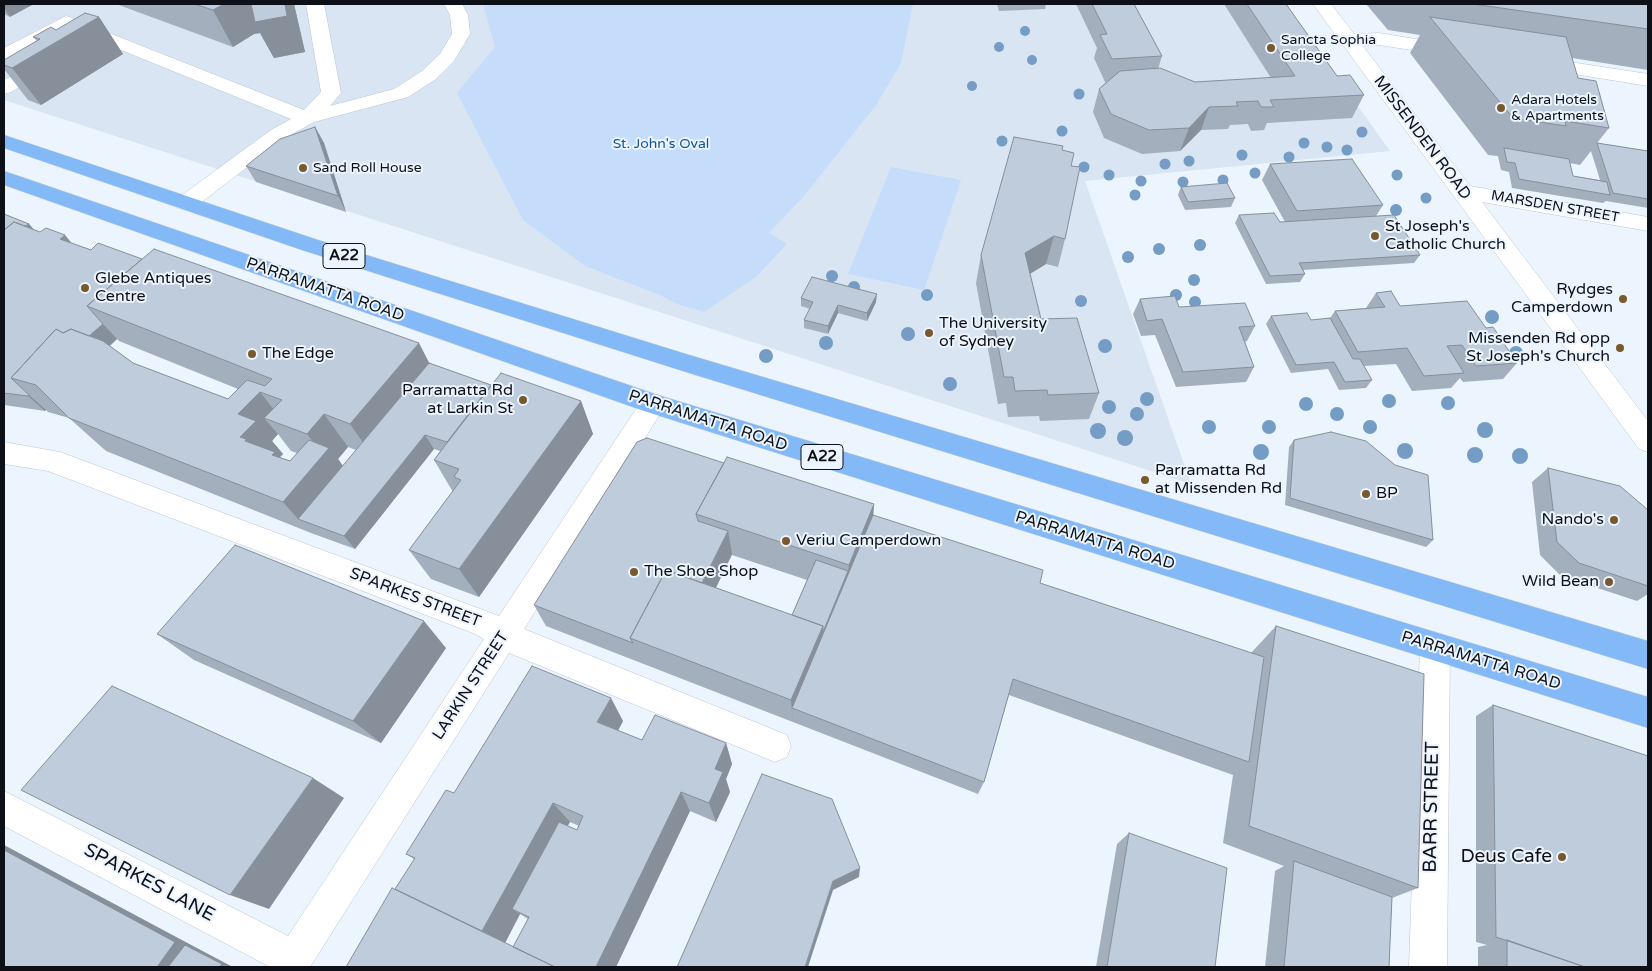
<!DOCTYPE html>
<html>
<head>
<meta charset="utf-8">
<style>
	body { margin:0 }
	#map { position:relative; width:1652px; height:971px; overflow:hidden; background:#ecf4fe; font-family:"Varela Round",sans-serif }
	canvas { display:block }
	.frame { position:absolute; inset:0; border:5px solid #0d1117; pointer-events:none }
</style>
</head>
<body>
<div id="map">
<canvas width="1652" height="971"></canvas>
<div class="frame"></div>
</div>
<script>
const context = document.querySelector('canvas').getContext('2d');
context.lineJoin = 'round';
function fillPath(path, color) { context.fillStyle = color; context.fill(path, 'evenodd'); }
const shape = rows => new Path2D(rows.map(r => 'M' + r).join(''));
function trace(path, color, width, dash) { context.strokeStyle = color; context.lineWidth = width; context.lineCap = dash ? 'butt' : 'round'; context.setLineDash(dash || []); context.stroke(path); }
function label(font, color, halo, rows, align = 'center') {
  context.font = font + ' "Varela Round",sans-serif'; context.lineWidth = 4; context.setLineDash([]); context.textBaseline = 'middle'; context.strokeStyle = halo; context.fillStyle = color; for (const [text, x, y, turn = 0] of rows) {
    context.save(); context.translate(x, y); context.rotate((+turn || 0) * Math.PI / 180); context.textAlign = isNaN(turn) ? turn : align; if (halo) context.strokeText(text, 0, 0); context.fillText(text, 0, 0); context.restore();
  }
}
fillPath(shape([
	[4,4,1285,4,1390,151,1085,181,1191,484,4,100]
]), '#d9e5f2');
fillPath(shape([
	[483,4,913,4,901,63,876,105,803,197,769,233,787,244,756,277,704,312,677,304,660,295,585,266,523,220,457,93,495,47],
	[891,167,961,180,924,290,848,274]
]), '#c5ddfa');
const minor = shape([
	[306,4,324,4,341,93,330,106,394,89,422,71,440,54,452,34,450,15,444,4,462,4,468,15,470,34,454,61,436,79,408,97,314,122,285,138,194,208,186,210,178,208,175,203,178,198,271,130,291,119,67,28,11,59,4,61,4,48,66,16,304,110,321,92,306,4],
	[1313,4,1331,4,1354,34,1379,33,1458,46,1460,50,1458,54,1451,56,1379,45,1362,45,1470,186,1648,217,1648,231,1482,202,1648,421,1648,452,1639,449,1313,4],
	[1538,57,1648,74,1648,86,1531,67,1529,63,1531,59,1538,57],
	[46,58,53,60,55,64,53,68,11,92,4,94,4,80,46,58],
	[653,394,662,397,666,404,662,411,524,629,787,735,791,746,787,757,775,762,509,653,310,967,270,967,4,826,4,791,288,936,484,639,473,633,48,471,4,464,4,442,60,452,499,616,644,397,653,394],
	[1435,632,1446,636,1450,646,1447,967,1409,967,1420,646,1424,636,1435,632]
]);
const highway = shape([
	[4,135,318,240,686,354,1648,641,1648,669,686,372,302,250,4,148,4,135],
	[4,171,658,395,1648,697,1648,728,644,411,4,185,4,171]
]);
trace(minor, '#b9c6d5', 1);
trace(highway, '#d3d4d5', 1);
fillPath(minor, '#fff');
fillPath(highway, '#84b9f7');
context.fillStyle = '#749cc5';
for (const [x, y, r] of [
	[1025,31,5],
	[999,47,5],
	[1032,60,5],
	[972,86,5],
	[1079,94,5.5],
	[1062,131,5.5],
	[1362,132,5.5],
	[1002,141,5.5],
	[1304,143,5.5],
	[1327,147,5.5],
	[1347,150,5.5],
	[1242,155,5.5],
	[1289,157,5.5],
	[1189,161,5.5],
	[1165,164,5.5],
	[1084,167,5.5],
	[1255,173,5.5],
	[1109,175,5.5],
	[1397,175,5.5],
	[1223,180,5.5],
	[1141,181,5.5],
	[1183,182,5.5],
	[1135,195,5.5],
	[1426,198,5.5],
	[1396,210,6],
	[1200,245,6],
	[1159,249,6],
	[1128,257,6],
	[832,276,6],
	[1194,280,6],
	[854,287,6],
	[927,295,6],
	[1176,295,6],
	[1081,301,6],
	[1195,302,6],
	[1492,317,7],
	[908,334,7],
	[826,343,7],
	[1105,346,7],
	[1516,353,7],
	[766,356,7],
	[950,384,7],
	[1147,399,7],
	[1389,401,7],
	[1448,403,7],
	[1306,404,7],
	[1109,407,7],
	[1137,414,7],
	[1337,414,7],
	[1209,427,7],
	[1269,427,7],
	[1370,427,7],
	[1485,430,8],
	[1098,431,8],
	[1125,438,8],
	[1405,451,8],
	[1261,452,8],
	[1475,455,8],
	[1520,456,8]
]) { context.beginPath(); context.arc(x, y, r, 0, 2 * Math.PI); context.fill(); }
fillPath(shape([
	[4,4,10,17,4,14],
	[116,4,294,4,305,52,274,58,260,33,254,34,233,47],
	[997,4,1046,4,1045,9,999,11],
	[1076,4,1134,4,1162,56,1158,69,1195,82,1271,78,1224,4,1286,4,1337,76,1364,95,1352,118,1267,123,1264,130,1251,131,1248,124,1230,125,1228,129,1201,130,1180,151,1142,154,1104,138,1093,112,1099,89,1106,82,1105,82,1094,58,1097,48],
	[1366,4,1648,4,1648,70,1572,58,1578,78,1609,128,1597,143,1648,151,1648,208,1606,201,1603,203,1512,188,1509,172,1501,170,1498,156,1488,155,1410,53,1420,35,1388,30],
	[1591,151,1600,180,1573,176,1570,163,1580,165],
	[99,17,123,54,41,105,28,100,4,69,4,60,37,41,33,37,56,30],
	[315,127,324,143,346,212,256,182,246,166],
	[1062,150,1071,166,1065,239,1058,267,1046,264,1030,274,1041,319,1099,393,1089,419,1040,421,1039,416,1008,417,1006,403,998,404,976,283,981,255],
	[1270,164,1383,205,1376,216,1420,255,1414,263,1303,270,1305,274,1300,282,1266,284,1235,223,1239,215,1280,222,1285,222,1262,180],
	[1181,187,1235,198,1231,207,1185,210,1178,195],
	[4,214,29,224,34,230,71,243,429,363,491,385,581,401,593,434,479,597,431,579,409,550,453,492,434,460,440,451,434,449,355,549,311,533,106,451,69,418,48,412,46,410,45,411,4,405],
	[117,339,119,341,238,389,228,399,133,363,110,346],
	[278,434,291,451,297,453,290,461,280,457,283,454,272,441],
	[348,447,356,450,343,466,338,459],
	[1376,293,1400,306,1517,363,1503,379,1463,382,1460,378,1451,388,1412,391,1396,364,1364,366,1372,380,1366,388,1339,390,1328,369,1291,373,1266,324,1271,316,1311,320,1330,318,1335,311,1366,308],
	[801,298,876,302,867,321,838,313,828,334,804,328,804,320,810,309,801,306],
	[1140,299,1255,326,1247,341,1245,342,1254,367,1246,382,1176,387,1155,335,1141,336,1133,314],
	[1294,440,1433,540,1426,547,1285,505,1289,447],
	[724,463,874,504,873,515,1040,583,1251,653,1276,626,1418,888,1392,898,1389,967,1265,967,1275,871,1284,866,1223,843,1233,775,1009,695,984,782,978,794,546,626,534,605],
	[732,555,807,580,792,615,716,588],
	[1548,468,1648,510,1648,594,1637,601,1561,576,1540,555,1532,482],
	[157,634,446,648,381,743,194,660],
	[1493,705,1648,967,1478,967,1478,947,1487,945,1476,942,1476,716],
	[623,721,618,731,642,740,726,743,732,764,726,779,730,792,716,822,690,811,616,967,346,967,406,895,414,859,406,854,454,793],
	[570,822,579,826,577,830,567,826],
	[520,914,528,919,514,947,505,943],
	[1129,833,1215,967,1096,967,1117,844]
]), '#a4afbd');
fillPath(shape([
	[4,4,34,4,10,17,4,8],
	[224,4,294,4,305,52,274,58,260,33,254,34,233,47,213,10],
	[99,17,123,54,41,105,12,68],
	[1209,107,1201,130,1180,151,1189,128],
	[315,127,324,143,346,212,338,196],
	[29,224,36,232,4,243],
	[65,235,78,251,60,239],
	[1054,236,1046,264,1018,281,1025,253],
	[877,294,876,302,867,321,867,313],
	[838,305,838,313,828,334,828,326],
	[103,324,117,339,83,369,67,353],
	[419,343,437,378,373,457,350,424],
	[260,392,286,425,264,418,278,434,272,441,283,454,279,458,300,482,323,455,307,434,324,414,348,447,338,459,353,480,298,519,283,502,240,437,238,414],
	[29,395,46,410,45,411,28,396],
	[581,401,593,434,479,597,459,569],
	[425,435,434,449,355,549,344,536],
	[874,504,872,535,792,708,793,723,791,700,823,626,848,571,849,565],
	[728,531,732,554,705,610,700,588],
	[424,621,446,648,381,743,353,721],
	[611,698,623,721,610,745,597,722],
	[726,743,732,764,726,779,730,792,716,822,709,803,715,769],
	[313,778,344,798,269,909,230,895],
	[681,792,690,811,616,967,596,967],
	[553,803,570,822,520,913,512,909,520,914,505,943,482,931],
	[4,845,195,947,231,966,230,967,157,967,4,850],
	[860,868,859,877,833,890,808,967,805,967,833,881]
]), '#868f9a');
const building = shape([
	[194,4,224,4,213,10,194,4],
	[251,4,285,4,287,16,255,22,251,4],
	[1092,4,1134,4,1162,56,1112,59,1100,35,1107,34,1092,4],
	[1247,4,1286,4,1337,76,1350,75,1364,95,1270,100,1274,107,1261,107,1258,101,1236,102,1238,106,1209,107,1189,128,1149,130,1111,114,1099,89,1120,71,1160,68,1195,82,1295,76,1247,4],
	[1473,4,1648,4,1648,29,1473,4],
	[85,13,99,17,12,68,4,65,4,60,40,39,33,37,51,27,56,30,85,13],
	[1430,17,1566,37,1578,78,1596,81,1609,128,1565,121,1566,126,1513,118,1430,17],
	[315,127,338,196,246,166,280,139,315,127],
	[1014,137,1063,146,1062,150,1074,153,1071,166,1080,167,1065,239,1054,236,1025,253,1041,319,1077,318,1099,393,1048,395,1047,390,1015,391,1013,377,1004,377,981,255,1014,137],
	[1597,143,1648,151,1648,199,1613,193,1597,143],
	[1504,148,1569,159,1573,176,1607,182,1610,195,1519,179,1515,163,1507,162,1504,148],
	[1352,159,1383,205,1297,211,1270,164,1352,159],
	[1227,183,1235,198,1188,202,1181,187,1227,183],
	[1274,213,1280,222,1394,215,1420,255,1299,263,1305,274,1270,276,1239,215,1274,213],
	[4,214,29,224,25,226,14,222,4,230,4,214],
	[14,222,40,232,46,228,65,235,60,239,91,250,98,243,142,259,87,306,103,324,89,336,71,329,63,333,56,329,11,378,29,395,28,396,4,393,4,230,14,222],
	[154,249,419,343,350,424,324,414,307,434,264,418,282,400,260,392,238,414,256,421,240,437,246,439,245,441,275,452,272,455,290,461,309,440,329,448,283,502,69,418,36,385,11,378,56,329,63,333,71,329,103,341,133,363,228,399,247,380,265,386,272,379,87,306,154,249],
	[812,277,877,294,867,313,838,305,828,326,804,320,813,302,801,298,812,277],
	[1391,291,1400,306,1467,301,1486,328,1493,327,1517,363,1476,366,1462,345,1447,346,1464,373,1424,376,1407,348,1358,352,1335,311,1385,307,1376,293,1391,291],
	[1175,296,1179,307,1245,303,1255,326,1239,327,1254,367,1183,372,1162,319,1147,321,1140,299,1175,296],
	[1307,313,1311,320,1330,318,1353,359,1360,359,1372,380,1345,382,1334,362,1296,365,1271,316,1307,313],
	[429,363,491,385,447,442,425,435,344,536,298,519,429,363],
	[501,373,581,401,459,569,409,550,461,480,454,477,459,469,434,460,501,373],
	[1331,432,1366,441,1395,465,1428,475,1433,540,1290,498,1294,440,1331,432],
	[647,438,724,463,696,514,698,521,728,531,702,583,666,570,630,638,633,643,534,605,637,442,647,438],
	[727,457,874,504,849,565,696,514,727,457],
	[1548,468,1620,486,1648,510,1648,586,1579,563,1557,542,1548,468],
	[873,515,1043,570,1040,583,1264,657,1249,762,1013,679,984,782,792,708,873,515],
	[235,545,424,621,353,721,157,634,235,545],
	[816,560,848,571,823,632,823,626,792,615,816,560],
	[666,570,823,626,791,700,630,638,666,570],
	[1276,626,1424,674,1418,888,1249,826,1276,626],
	[532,666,611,698,597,722,642,740,655,715,726,743,715,769,723,772,709,803,681,792,596,967,555,967,513,947,529,917,512,909,559,822,577,830,583,816,553,803,482,931,395,889,415,858,406,854,446,790,454,793,532,666],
	[112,686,313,778,230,895,21,790,112,686],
	[1493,705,1648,756,1648,967,1585,967,1496,937,1493,705],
	[762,774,832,799,860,868,833,881,805,967,677,967,762,774],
	[1129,833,1227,868,1215,967,1107,967,1129,833],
	[4,850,175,942,157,967,4,967,4,850],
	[1294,861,1392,897,1389,967,1284,967,1294,861],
	[392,888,514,947,555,967,346,967,392,888],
	[1507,940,1585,967,1507,967,1507,940],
	[185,945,222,964,219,967,168,967,185,945]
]);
fillPath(building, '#bfccdc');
trace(building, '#868f9a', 1);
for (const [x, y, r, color] of [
	[1271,48,5,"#78592e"],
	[1501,108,5,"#78592e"],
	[303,168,5,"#78592e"],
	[1375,236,5,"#78592e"],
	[85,288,5,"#78592e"],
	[1623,299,5,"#78592e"],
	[929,333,5,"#78592e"],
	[1620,348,5,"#78592e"],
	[252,354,5,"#78592e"],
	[523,400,5,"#78592e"],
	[1145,480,5,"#78592e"],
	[1366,494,5,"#78592e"],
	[1614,520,5,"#78592e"],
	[786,541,5,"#78592e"],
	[634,572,5,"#78592e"],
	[1609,582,5,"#78592e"],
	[1562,857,5,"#78592e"]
]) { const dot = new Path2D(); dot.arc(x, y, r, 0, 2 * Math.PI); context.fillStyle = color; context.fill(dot); trace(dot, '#ecf4fe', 2); }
label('14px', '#0d1117', '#ecf4fe', [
	["Sancta Sophia",1281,40],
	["College",1281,56],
	["Adara Hotels",1511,100],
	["& Apartments",1511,116],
	["Sand Roll House",313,168]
], 'left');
label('14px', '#115496', '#ecf4fe', [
	["St. John's Oval",661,144]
]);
label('14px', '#0d1117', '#ecf4fe', [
	["MARSDEN STREET",1555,207,10]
]);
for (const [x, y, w] of [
	[344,256,42],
	[822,457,42]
]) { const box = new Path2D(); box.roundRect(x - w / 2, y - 12.5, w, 25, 4); context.fillStyle = '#ecf4fe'; context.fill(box); trace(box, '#0d1117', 1); }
label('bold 15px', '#0d1117', null, [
	["A22",344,256],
	["A22",822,457]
]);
label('16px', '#0d1117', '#ecf4fe', [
	["MISSENDEN ROAD",1422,138,53],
	["PARRAMATTA ROAD",325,290,19],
	["PARRAMATTA ROAD",708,421,18],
	["PARRAMATTA ROAD",1095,541,17],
	["SPARKES STREET",415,598,21],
	["PARRAMATTA ROAD",1481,661,17],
	["LARKIN STREET",471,686,-57]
]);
label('16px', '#0d1117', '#ecf4fe', [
	["St Joseph's",1385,227],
	["Catholic Church",1385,245],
	["Glebe Antiques",95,279],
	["Centre",95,297],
	["Rydges",1613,290,"right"],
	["Camperdown",1613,308,"right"],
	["The University",939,324],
	["of Sydney",939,342],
	["Missenden Rd opp",1610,339,"right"],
	["St Joseph's Church",1610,357,"right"],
	["The Edge",262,354],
	["Parramatta Rd",513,391,"right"],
	["at Larkin St",513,409,"right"],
	["Parramatta Rd",1155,471],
	["at Missenden Rd",1155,489],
	["BP",1376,494],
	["Nando's",1604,520,"right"],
	["Veriu Camperdown",796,541],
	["The Shoe Shop",644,572],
	["Wild Bean",1599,582,"right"]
], 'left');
label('19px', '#0d1117', '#ecf4fe', [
	["BARR STREET",1432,807,-89],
	["SPARKES LANE",149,883,28]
]);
label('19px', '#0d1117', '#ecf4fe', [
	["Deus Cafe",1552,857]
], 'right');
</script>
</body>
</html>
